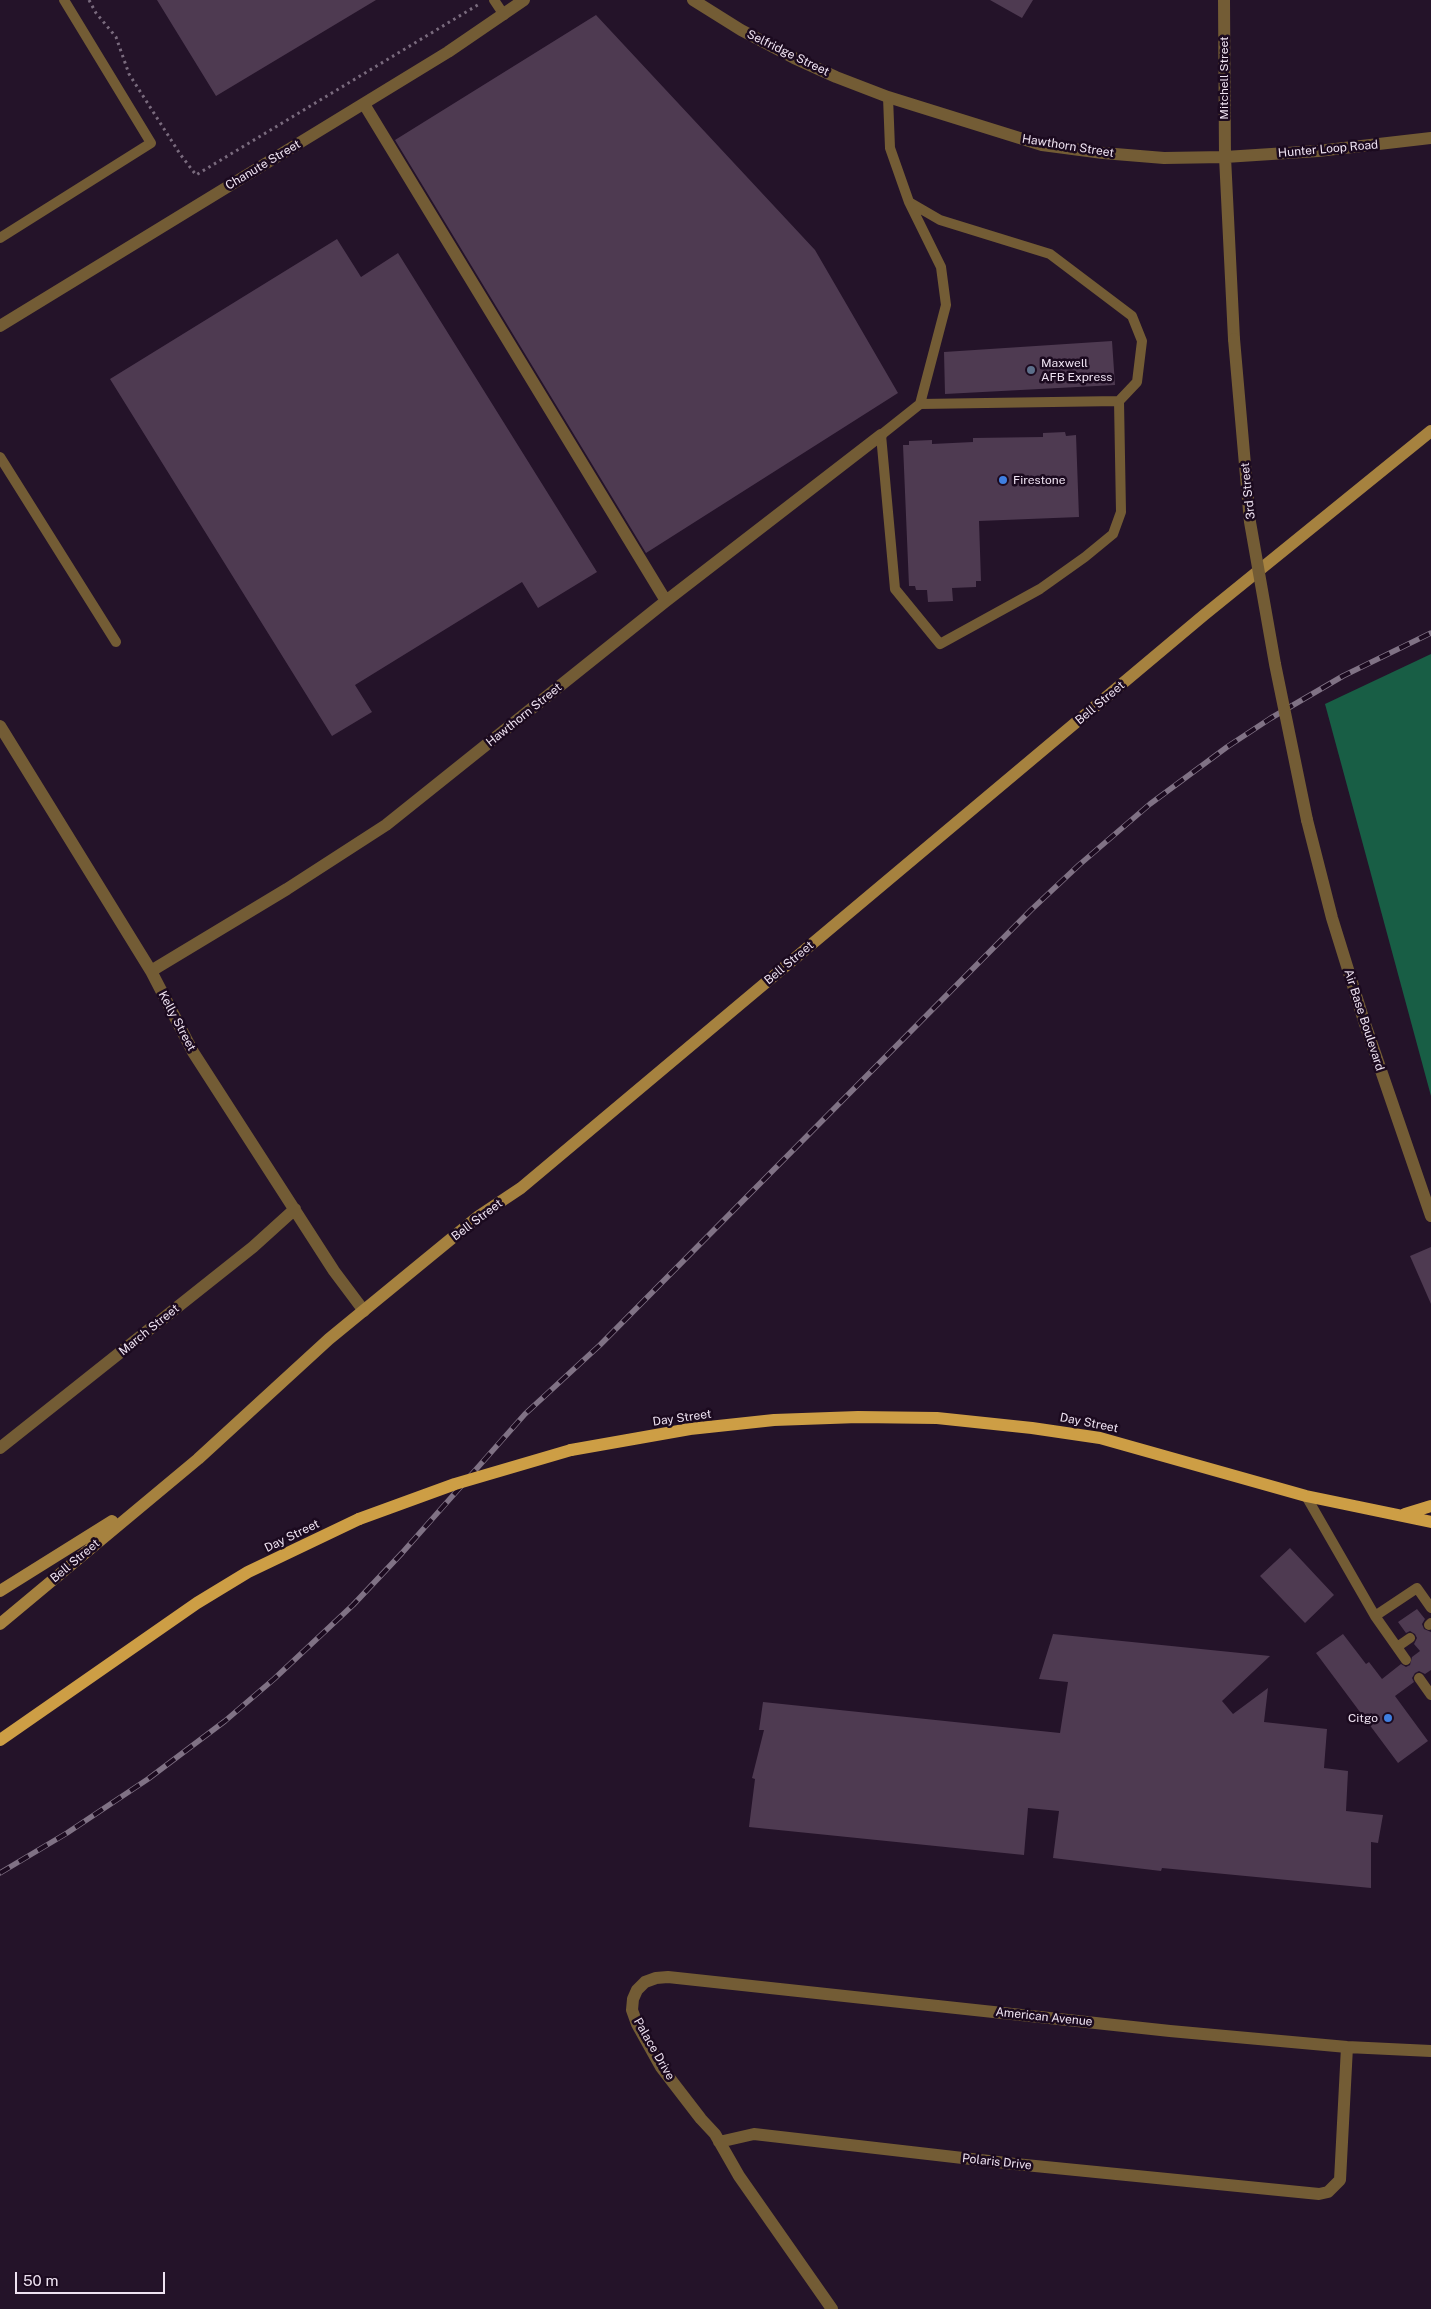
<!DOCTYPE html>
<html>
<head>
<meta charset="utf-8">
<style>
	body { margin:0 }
	#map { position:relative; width:1431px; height:2309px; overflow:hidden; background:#241329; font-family:"Public Sans",sans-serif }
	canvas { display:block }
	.scale { position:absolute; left:15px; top:2272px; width:150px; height:22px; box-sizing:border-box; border:2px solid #efe3f2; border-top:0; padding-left:6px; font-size:15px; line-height:18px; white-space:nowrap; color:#efe3f2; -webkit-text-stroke:4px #1b0a1f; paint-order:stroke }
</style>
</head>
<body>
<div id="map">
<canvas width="1431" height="2309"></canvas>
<div class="scale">50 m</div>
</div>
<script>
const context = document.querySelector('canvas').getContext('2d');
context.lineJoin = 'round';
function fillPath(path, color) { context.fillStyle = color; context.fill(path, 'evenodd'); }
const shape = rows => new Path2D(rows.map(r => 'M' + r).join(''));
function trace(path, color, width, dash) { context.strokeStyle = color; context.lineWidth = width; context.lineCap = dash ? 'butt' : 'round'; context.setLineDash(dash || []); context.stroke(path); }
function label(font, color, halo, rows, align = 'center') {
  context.font = font + ' "Public Sans",sans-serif'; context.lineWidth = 5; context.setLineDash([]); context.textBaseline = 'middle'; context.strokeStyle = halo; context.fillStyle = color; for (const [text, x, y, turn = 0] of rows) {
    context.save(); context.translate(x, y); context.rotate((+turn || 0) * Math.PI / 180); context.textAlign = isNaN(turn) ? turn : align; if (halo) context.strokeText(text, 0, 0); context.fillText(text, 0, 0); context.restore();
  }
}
fillPath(shape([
	[1431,654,1431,1096,1325,704]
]), '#185e45');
fillPath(shape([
	[157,0,376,0,216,96],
	[990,0,1033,0,1022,18],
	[596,15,815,250,898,393,646,553,395,140],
	[337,239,361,277,398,253,597,572,538,608,522,582,355,685,372,712,332,736,110,379],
	[1112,341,1115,385,945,394,944,352],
	[1065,432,1066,436,1076,435,1079,517,979,521,981,581,976,581,976,587,952,588,953,601,928,602,927,590,916,590,915,586,909,586,903,445,909,445,909,441,932,440,932,444,973,442,973,438,1043,437,1043,433],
	[1431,1247,1431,1304,1410,1256],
	[1290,1548,1334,1595,1305,1623,1260,1576],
	[1417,1609,1425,1619,1422,1624,1424,1629,1431,1632,1431,1670,1425,1674,1419,1671,1415,1673,1412,1678,1414,1682,1395,1696,1428,1741,1398,1763,1316,1653,1343,1634,1366,1664,1369,1662,1382,1679,1401,1664,1406,1667,1410,1665,1412,1657,1420,1651,1414,1644,1417,1638,1415,1634,1410,1631,1406,1633,1398,1622],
	[1053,1634,1270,1656,1222,1701,1233,1714,1268,1688,1264,1722,1327,1729,1324,1768,1348,1771,1346,1811,1383,1815,1378,1843,1371,1842,1371,1888,1162,1868,1161,1871,1053,1858,1059,1811,1028,1808,1024,1855,749,1827,755,1779,752,1778,764,1730,759,1730,763,1702,1060,1733,1068,1682,1039,1679]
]), '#4e3a51');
trace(shape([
	[89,0,96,13,116,37,129,74,180,154,196,175,481,3]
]), '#7a6b7e', 3, [2.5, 4]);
trace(shape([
	[494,0,504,15],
	[888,97,890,148,909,202,940,220,1050,254,1132,316,1142,341,1137,382,1119,401,1121,512,1113,534,1085,557,1040,589,940,644,895,589,881,435,920,404,946,305,941,267,909,202],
	[0,238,151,143,64,0],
	[920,404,1119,401],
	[0,457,116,642],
	[1306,1496,1375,1616,1406,1660],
	[1375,1616,1417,1588,1431,1608],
	[1429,1625,1431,1623],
	[1397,1647,1410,1638],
	[1419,1678,1431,1695]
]), '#735c35', 10);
trace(shape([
	[693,0,741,30,794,58,836,77,888,97,1042,145,1103,153,1164,158,1225,157,1318,151,1431,138],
	[1224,0,1225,157,1234,339],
	[364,104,666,601],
	[0,326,448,52,524,0],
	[0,726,151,971,193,1052,334,1271,364,1311],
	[1307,820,1332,918,1364,1021,1431,1216],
	[151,971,287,889,386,825,666,601,881,435],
	[0,1448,253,1247,295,1209],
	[719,2142,754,2134,1015,2164,1319,2194,1328,2192,1340,2180,1347,2047],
	[832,2309,739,2176,715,2134,701,2119,661,2067,637,2024,632,2010,633,1999,637,1990,645,1982,656,1978,668,1977,1170,2031,1347,2047,1431,2051]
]), '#735c35', 12);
trace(shape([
	[0,1591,112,1521],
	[0,1624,198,1459,329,1339,479,1216,521,1188,1204,615,1431,431]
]), '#a6823f', 12);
trace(shape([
	[571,1450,690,1429,774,1420,858,1417,937,1418,1032,1428,1100,1438,1306,1496,1431,1522],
	[1405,1514,1431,1506],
	[0,1740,197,1603,248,1572,359,1519]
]), '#cd9e45', 12);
const rail = shape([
	[0,1873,67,1833,148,1779,225,1721,274,1679,353,1605,402,1553,525,1414,600,1345,1031,910,1079,865,1150,804,1227,747,1271,718,1343,676,1431,633]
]);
trace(rail, '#807285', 5.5);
trace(rail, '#1b0a1f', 4, [11]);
trace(shape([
	[1234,339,1250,522,1275,664,1307,820]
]), '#735c35', 12);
trace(shape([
	[359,1519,455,1484,571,1450]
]), '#cd9e45', 12);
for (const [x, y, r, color] of [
	[1031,370,5,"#5c6f8a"],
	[1003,480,5,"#3f7fe0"],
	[1388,1718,5,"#3f7fe0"]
]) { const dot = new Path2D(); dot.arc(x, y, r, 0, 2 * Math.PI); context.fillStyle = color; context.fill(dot); trace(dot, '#1b0a1f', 2); }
label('12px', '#efe3f2', '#1b0a1f', [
	["Selfridge Street",788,53,26],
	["Mitchell Street",1224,78,-90],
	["Hawthorn Street",1068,146,9],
	["Hunter Loop Road",1328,149,-5],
	["Chanute Street",263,165,-31],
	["3rd Street",1248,491,-96],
	["Bell Street",1100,703,-40],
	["Hawthorn Street",524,715,-39],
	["Bell Street",789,963,-40],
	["Air Base Boulevard",1364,1020,72],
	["Kelly Street",177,1021,62],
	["Bell Street",477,1220,-37],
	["March Street",149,1330,-39],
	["Day Street",682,1418,-8],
	["Day Street",1089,1423,11],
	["Day Street",292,1536,-26],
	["Bell Street",75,1561,-40],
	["American Avenue",1044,2017,6],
	["Palace Drive",654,2049,60],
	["Polaris Drive",997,2162,6]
]);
label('12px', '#efe3f2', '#1b0a1f', [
	["Maxwell",1041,363],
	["AFB Express",1041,377],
	["Firestone",1013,480],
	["Citgo",1378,1718,"right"]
], 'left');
</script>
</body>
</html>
